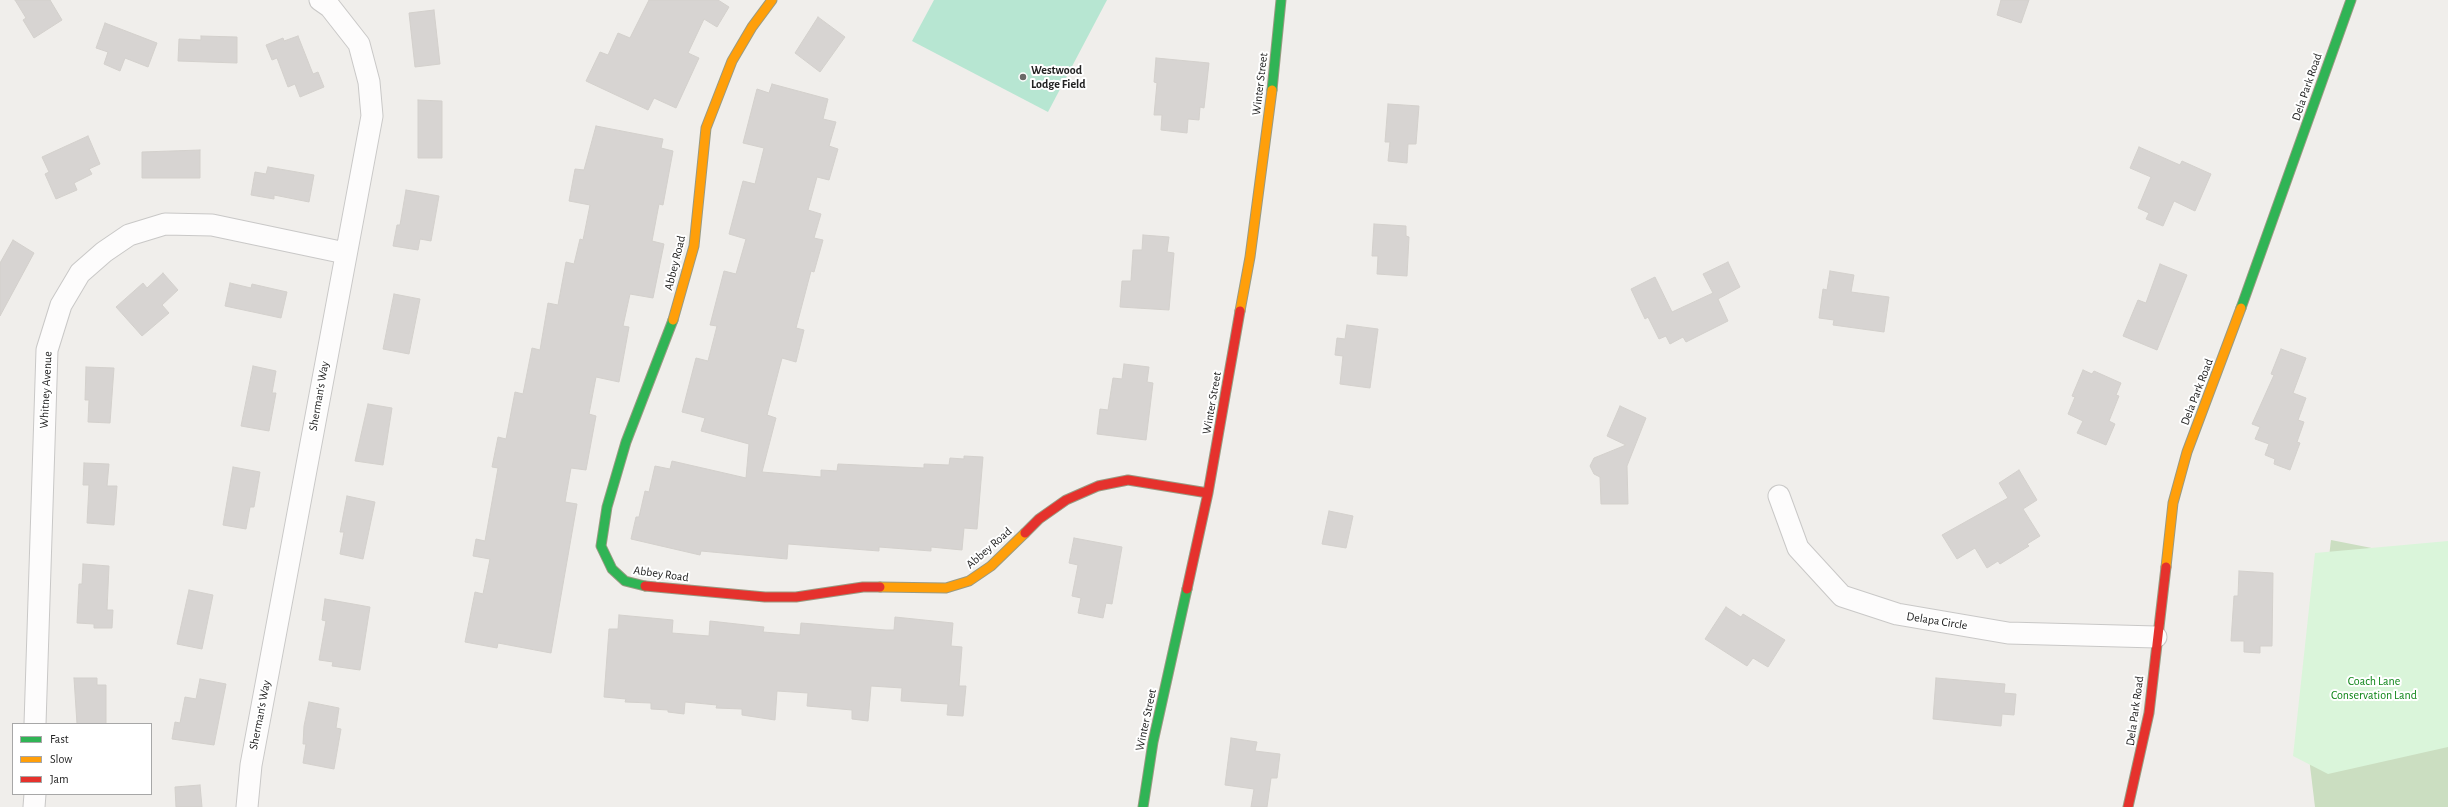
<!DOCTYPE html>
<html>
<head>
<meta charset="utf-8">
<style>
	body { margin:0 }
	#map { position:relative; width:2448px; height:807px; overflow:hidden; background:#f0eeeb; font-family:"Alegreya Sans",sans-serif }
	canvas { display:block }
	.legend { position:absolute; left:12px; top:723px; width:140px; height:72px; box-sizing:border-box; background:#fff; border:1px solid #a7a7a7; margin:0; padding:5px 7px; list-style:none; font-size:12px; color:#222 }
	.legend li { display:flex; align-items:center; gap:8px; height:20px }
	.legend b { width:20px; border:1px solid #a7a7a7 }
</style>
</head>
<body>
<div id="map">
<canvas width="2448" height="807"></canvas>
<ul class="legend">
<li><b style="height:5px;background:#30b455"></b>Fast</li>
<li><b style="height:5px;background:#ff9f0a"></b>Slow</li>
<li><b style="height:5px;background:#e5322d"></b>Jam</li>
</ul>
</div>
<script>
const context = document.querySelector('canvas').getContext('2d');
context.lineJoin = 'round';
function fillPath(path, color) { context.fillStyle = color; context.fill(path, 'evenodd'); }
const shape = rows => new Path2D(rows.map(r => 'M' + r).join(''));
function trace(path, color, width, dash) { context.strokeStyle = color; context.lineWidth = width; context.lineCap = dash ? 'butt' : 'round'; context.setLineDash(dash || []); context.stroke(path); }
function label(font, color, halo, rows, align = 'center') {
  context.font = font + ' "Alegreya Sans",sans-serif'; context.lineWidth = 4; context.setLineDash([]); context.textBaseline = 'middle'; context.strokeStyle = halo; context.fillStyle = color; for (const [text, x, y, turn = 0] of rows) {
    context.save(); context.translate(x, y); context.rotate((+turn || 0) * Math.PI / 180); context.textAlign = isNaN(turn) ? turn : align; if (halo) context.strokeText(text, 0, 0); context.fillText(text, 0, 0); context.restore();
  }
}
fillPath(shape([
	[2331,540,2448,563,2448,807,2315,807,2307,741]
]), '#cbdec1');
fillPath(shape([
	[2448,541,2448,747,2328,774,2293,756,2315,553]
]), '#daf5da');
fillPath(shape([
	[934,0,1107,0,1048,112,912,41]
]), '#b7e6d2');
const building = shape([
	[15,0,50,0,62,20,34,38,23,20,26,18,15,0],
	[649,0,718,0,729,7,717,27,704,19,688,53,699,58,676,108,654,98,648,110,586,81,600,52,608,55,618,33,630,38,649,0],
	[2001,0,2029,0,2021,23,1997,15,2001,0],
	[434,10,440,64,415,67,409,13,434,10],
	[818,17,845,37,820,72,795,53,818,17],
	[105,23,157,43,148,67,125,58,120,71,104,64,108,52,96,48,105,23],
	[201,36,237,37,237,63,178,61,179,39,201,40,201,36],
	[298,36,313,74,318,72,324,87,300,97,295,84,288,87,277,58,272,60,266,45,283,38,284,41,298,36],
	[1156,58,1209,63,1204,108,1200,107,1199,120,1188,119,1187,133,1161,130,1162,115,1154,115,1157,83,1154,82,1156,58],
	[772,84,828,99,823,119,836,122,829,146,838,149,829,180,817,177,808,210,821,214,814,238,823,240,814,272,811,271,796,328,804,330,796,362,782,358,767,415,776,418,762,472,821,477,821,470,837,471,838,464,924,468,924,464,949,465,950,458,964,459,964,456,983,457,977,529,964,528,962,550,931,547,931,551,879,547,879,551,788,544,787,559,701,551,700,555,631,539,636,517,639,517,645,491,649,492,655,466,670,469,672,461,746,478,749,444,701,431,705,418,682,412,696,358,708,361,717,326,710,325,724,271,736,274,746,239,729,234,743,181,755,184,764,148,743,143,757,89,769,93,772,84],
	[418,100,442,101,442,158,418,158,418,100],
	[1388,104,1419,106,1416,144,1408,144,1407,163,1388,161,1390,142,1385,142,1388,104],
	[596,126,663,139,661,148,673,151,663,205,659,204,652,241,664,244,653,298,630,294,623,326,629,327,619,382,596,377,589,414,596,416,586,470,571,468,565,502,577,504,551,653,498,643,497,648,465,642,475,592,483,594,490,559,473,556,476,539,485,541,498,468,492,467,498,437,506,439,515,392,523,394,532,348,540,350,548,303,558,305,566,262,574,264,580,239,583,240,590,205,569,201,575,169,584,170,596,126],
	[88,136,100,164,89,169,92,174,74,183,77,190,56,199,45,174,49,172,42,157,88,136],
	[2139,147,2180,165,2182,161,2211,174,2195,211,2174,201,2163,226,2146,219,2149,213,2138,208,2151,177,2130,168,2139,147],
	[200,150,200,178,142,178,142,152,200,150],
	[268,167,314,175,309,202,274,195,274,199,251,195,255,172,266,174,268,167],
	[406,190,439,196,431,241,420,239,418,250,393,246,397,225,400,225,406,190],
	[1374,224,1406,226,1406,236,1409,237,1407,276,1377,274,1378,256,1372,256,1374,224],
	[1143,235,1169,237,1167,252,1174,253,1169,310,1120,307,1122,281,1131,281,1133,250,1142,250,1143,235],
	[13,240,34,253,0,316,0,263,13,240],
	[1728,262,1740,287,1718,299,1728,321,1686,342,1683,337,1670,344,1666,336,1659,339,1648,317,1645,319,1631,289,1655,277,1672,312,1713,293,1703,274,1728,262],
	[2160,264,2187,275,2157,350,2123,336,2138,300,2146,303,2160,264],
	[1830,271,1854,275,1851,292,1889,297,1884,332,1833,325,1834,320,1819,318,1823,289,1827,290,1830,271],
	[163,273,178,290,162,305,169,313,142,336,116,307,143,283,147,288,163,273],
	[230,283,251,288,252,284,287,292,281,318,225,306,230,283],
	[394,294,420,299,409,354,383,349,394,294],
	[1347,325,1378,329,1370,388,1340,384,1343,356,1335,355,1337,338,1345,339,1347,325],
	[2281,349,2306,358,2293,393,2306,398,2298,420,2304,422,2297,442,2300,443,2290,470,2274,464,2275,459,2265,455,2269,444,2255,439,2260,427,2252,424,2274,375,2271,374,2281,349],
	[1124,364,1149,367,1147,382,1153,383,1146,440,1097,434,1100,409,1108,410,1113,378,1122,379,1124,364],
	[253,366,276,371,272,393,276,393,269,431,241,426,253,366],
	[86,367,114,368,110,423,88,422,89,400,85,400,86,367],
	[2083,370,2092,374,2094,371,2121,383,2116,395,2119,396,2109,421,2115,424,2106,445,2077,433,2083,421,2068,414,2075,397,2072,396,2083,370],
	[368,404,392,408,383,465,355,461,368,404],
	[1620,406,1646,418,1627,466,1628,504,1601,504,1600,477,1594,474,1590,466,1594,458,1626,445,1607,436,1620,406],
	[84,463,109,464,107,486,117,486,114,525,87,523,89,485,83,485,84,463],
	[233,467,260,472,254,507,250,507,246,529,223,525,233,467],
	[2019,470,2037,500,2023,509,2040,536,2027,544,2029,546,2000,564,1998,561,1987,568,1975,548,1957,559,1942,535,2008,498,1999,483,2019,470],
	[347,496,375,502,363,559,340,554,344,532,340,532,347,496],
	[1329,511,1353,516,1346,548,1322,544,1329,511],
	[1074,538,1122,547,1112,604,1106,603,1103,618,1078,613,1081,598,1072,596,1078,565,1069,563,1074,538],
	[83,564,109,566,107,610,113,610,112,628,94,628,94,624,77,623,79,584,82,584,83,564],
	[2239,571,2273,573,2272,646,2260,646,2260,653,2244,652,2244,641,2231,641,2234,596,2238,596,2239,571],
	[189,590,213,595,202,649,177,644,189,590],
	[325,599,370,607,360,670,332,666,333,662,319,660,326,621,322,620,325,599],
	[1726,607,1741,617,1743,614,1785,640,1768,667,1753,658,1747,666,1705,639,1726,607],
	[619,615,673,620,672,633,709,636,710,621,764,627,763,632,800,635,801,623,886,630,894,630,895,617,953,623,951,646,962,647,959,686,966,686,963,716,947,715,948,704,901,701,902,688,871,686,868,721,852,719,852,710,807,706,808,693,777,691,775,720,742,715,742,709,716,708,717,705,685,702,684,714,668,712,668,710,651,709,651,703,625,702,626,699,604,697,609,629,618,629,619,615],
	[74,678,97,678,97,685,106,685,106,724,77,724,74,678],
	[1936,678,2005,684,2004,693,2016,694,2014,715,2002,714,2001,726,1933,719,1936,678],
	[200,679,226,684,214,745,172,739,175,722,180,723,185,697,196,699,200,679],
	[309,702,339,708,336,728,341,729,334,769,303,763,306,744,303,744,304,726,309,702],
	[1231,738,1257,742,1255,751,1280,754,1277,778,1271,778,1267,807,1251,807,1254,789,1225,785,1231,738],
	[200,785,202,807,176,807,175,787,200,785]
]);
fillPath(building, '#d7d4d2');
trace(building, '#d3d0cc', 1);
const street = shape([
	[1779,496,1798,548,1842,596,1897,614,2008,633,2156,637],
	[35,724,47,350,61,305,80,273,104,252,129,235,165,224,212,225,345,253],
	[34,807,35,794],
	[247,807,251,765,372,116,369,82,359,44,330,7,320,0]
]);
const fast = shape([
	[1272,90,1281,0],
	[2241,308,2351,0],
	[645,586,625,581,612,569,601,546,607,507,626,442,673,320],
	[1143,807,1153,742,1187,589]
]);
const slow = shape([
	[1240,311,1250,257,1272,90],
	[673,320,694,246,706,128,732,61,752,27,772,0],
	[2166,567,2173,503,2187,452,2241,308],
	[880,587,946,588,969,581,991,566,1025,533]
]);
const jam = shape([
	[1025,533,1039,519,1066,500,1098,486,1128,480,1208,493],
	[645,586,765,597,796,597,863,587,880,587],
	[1187,589,1208,493,1240,311],
	[2128,807,2149,713,2166,567]
]);
trace(street, '#c9c8c7', 23);
trace(fast, '#999a82', 11);
trace(slow, '#999a82', 11);
trace(jam, '#999a82', 11);
trace(street, '#fdfcfc', 21);
trace(fast, '#30b455', 9);
trace(slow, '#ff9f0a', 9);
trace(jam, '#e5322d', 9);
for (const [x, y, r, color] of [
	[1023,77,4,"#6a6968"]
]) { const dot = new Path2D(); dot.arc(x, y, r, 0, 2 * Math.PI); context.fillStyle = color; context.fill(dot); trace(dot, '#fff', 1.5); }
label('bold 12px', '#222', '#fff', [
	["Westwood",1031,70],
	["Lodge Field",1031,84]
], 'left');
label('12px', '#222', '#fff', [
	["Winter Street",1260,84,-83],
	["Dela Park Road",2307,87,-71],
	["Abbey Road",675,263,-76],
	["Whitney Avenue",46,390,-87],
	["Dela Park Road",2197,392,-69],
	["Sherman's Way",319,396,-80],
	["Winter Street",1212,403,-80],
	["Abbey Road",989,548,-41],
	["Abbey Road",661,574,8],
	["Delapa Circle",1937,621,9],
	["Dela Park Road",2135,711,-82],
	["Sherman's Way",260,715,-79],
	["Winter Street",1146,720,-78]
]);
label('12px', '#0c8416', '#fff', [
	["Coach Lane",2374,681],
	["Conservation Land",2374,695]
]);
</script>
</body>
</html>
